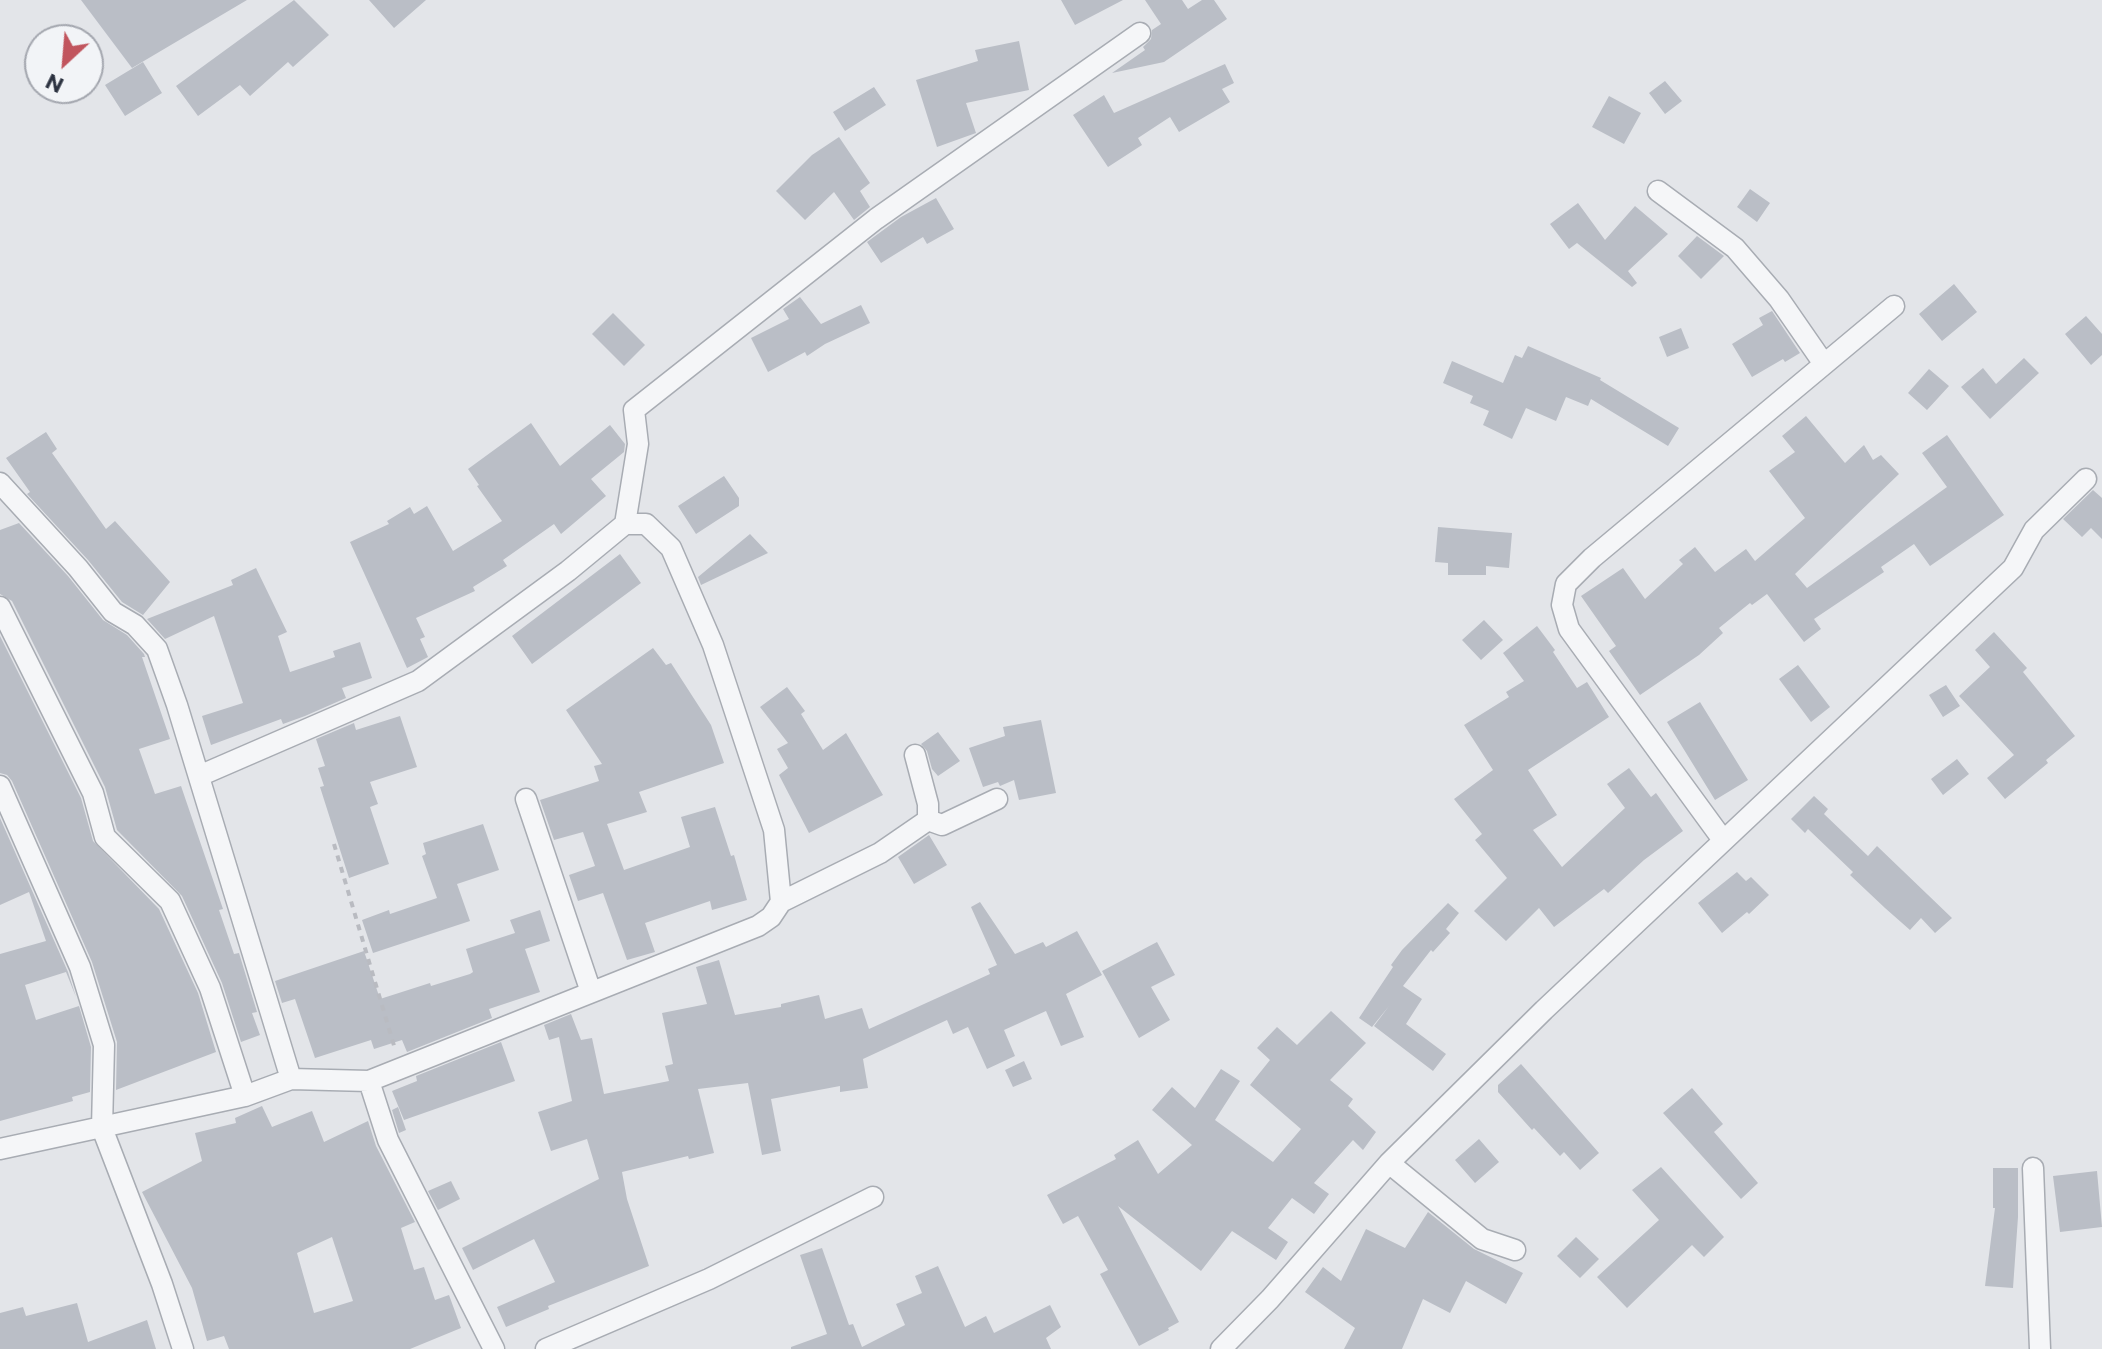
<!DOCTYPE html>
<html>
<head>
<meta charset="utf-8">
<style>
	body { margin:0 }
	#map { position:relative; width:2102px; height:1349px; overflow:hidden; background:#e3e5e9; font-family:Commissioner,sans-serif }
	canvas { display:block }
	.north { position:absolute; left:24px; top:24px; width:80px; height:80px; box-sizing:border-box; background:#f2f4f7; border:2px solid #a3a6ae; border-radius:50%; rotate:206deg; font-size:22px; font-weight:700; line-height:32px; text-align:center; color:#2c3240 }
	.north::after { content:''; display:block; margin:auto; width:28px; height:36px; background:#c1555e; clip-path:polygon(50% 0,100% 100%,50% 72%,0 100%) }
</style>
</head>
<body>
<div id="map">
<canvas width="2102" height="1349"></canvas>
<div class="north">N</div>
</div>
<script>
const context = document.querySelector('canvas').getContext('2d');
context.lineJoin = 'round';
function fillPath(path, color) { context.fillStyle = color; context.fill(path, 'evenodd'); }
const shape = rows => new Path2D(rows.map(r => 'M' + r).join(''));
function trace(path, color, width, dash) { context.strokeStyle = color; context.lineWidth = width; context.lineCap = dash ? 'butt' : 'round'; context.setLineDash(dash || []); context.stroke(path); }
fillPath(shape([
	[81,0,247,0,132,68],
	[294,0,329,35,293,67,288,62,250,96,240,85,198,116,176,86],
	[369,0,426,0,394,28],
	[1061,0,1123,0,1075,25],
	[1145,0,1182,0,1188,9,1202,0,1214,0,1227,19,1164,62,1112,73,1145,50,1143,47,1151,39,1152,30,1161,24],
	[1019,41,1029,90,966,103,976,133,937,147,916,80,978,61,975,50],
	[143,62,162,93,125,116,105,85],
	[1225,64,1234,83,1222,89,1230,102,1179,132,1170,117,1138,138,1142,145,1108,167,1073,115,1104,95,1114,113],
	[1665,81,1682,101,1665,114,1649,93],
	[874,87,886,105,845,131,833,112],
	[1609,96,1641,113,1624,144,1592,127],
	[839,137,870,183,860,191,870,207,854,220,834,192,805,220,776,191,812,155],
	[1750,189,1770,203,1757,222,1737,207],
	[936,198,954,229,927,244,923,237,881,263,867,242,901,217],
	[1578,203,1605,240,1635,206,1668,234,1628,271,1637,283,1632,287,1577,243,1569,249,1550,224],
	[1697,236,1724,256,1701,279,1678,256],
	[1954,284,1977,312,1942,341,1919,314],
	[800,297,821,324,861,305,870,323,825,344,807,356,805,352,768,372,751,338,789,319,783,309],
	[1772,311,1800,353,1785,362,1783,359,1752,377,1732,344,1763,325,1759,318],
	[613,313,645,345,624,366,592,334],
	[2086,316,2102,334,2102,355,2091,365,2065,334],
	[1681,328,1689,348,1667,357,1659,337],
	[1528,346,1601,378,1600,380,1679,428,1668,446,1591,399,1588,406,1566,397,1556,421,1526,408,1512,439,1483,425,1489,411,1470,403,1473,396,1443,383,1452,361,1503,383,1515,355,1522,358],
	[2024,358,2039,373,1990,419,1961,387,1983,368,1996,384],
	[1929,369,1949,386,1927,410,1908,393],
	[1806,416,1845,463,1864,445,1873,460,1881,455,1899,474,1795,574,1807,588,1947,487,1922,453,1947,435,2004,515,1930,566,1914,544,1881,567,1884,572,1814,619,1821,629,1804,642,1767,594,1752,605,1750,603,1719,628,1723,633,1699,655,1640,695,1609,651,1616,646,1581,596,1623,568,1645,599,1683,564,1679,560,1695,547,1715,572,1746,549,1755,561,1805,518,1769,471,1795,452,1782,436],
	[531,423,560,466,610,425,625,444,624,452,591,479,606,496,561,534,554,524,503,560,507,566,473,587,475,591,416,618,425,637,420,639,428,657,407,668,350,542,389,524,387,521,410,507,414,514,427,506,453,551,502,521,477,486,479,485,468,469],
	[46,432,57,449,52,453,106,529,115,521,170,582,143,615,122,602,88,560,27,494,30,492,6,458],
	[724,476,739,498,739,506,696,534,678,506],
	[2093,490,2102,498,2102,539,2091,528,2082,537,2063,519],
	[19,523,68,576,103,620,127,635,144,654,145,657,142,657,170,739,139,749,155,794,181,786,223,909,219,910,234,954,239,953,257,1012,252,1013,260,1035,241,1042,222,983,182,896,117,830,105,787,12,601,0,594,0,530],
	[1438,527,1512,533,1509,568,1486,566,1486,575,1448,575,1448,563,1435,562],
	[750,534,768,553,701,585,698,577],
	[620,554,641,583,532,664,512,636],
	[256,568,287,632,278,636,290,672,335,657,333,651,360,642,372,678,342,688,346,698,305,716,283,724,281,719,211,745,202,716,243,703,214,616,165,639,147,619,233,585,231,580],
	[1484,620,1503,640,1481,660,1462,640],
	[1537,626,1555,650,1553,652,1577,688,1587,682,1609,717,1528,770,1557,815,1533,830,1562,867,1625,808,1607,784,1629,768,1651,797,1656,793,1683,831,1644,860,1608,893,1604,889,1554,927,1539,908,1506,941,1474,911,1507,878,1475,840,1482,834,1454,799,1493,770,1464,725,1509,697,1506,692,1524,681,1503,653],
	[1994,632,2027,668,2023,672,2075,736,2046,760,2048,763,2005,799,1987,778,2014,755,1959,696,1990,667,1975,650],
	[0,636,81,798,93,841,159,909,198,993,216,1052,116,1090,117,1042,92,962,12,781,7,775,0,773],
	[653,648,666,665,671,663,711,725,724,763,639,792,647,812,607,824,624,870,690,847,681,817,715,807,731,856,734,855,747,900,712,910,710,901,645,923,655,952,627,960,603,893,578,901,569,875,595,866,583,832,554,840,540,800,599,781,594,766,602,764,566,710],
	[1798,665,1830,707,1811,722,1779,679],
	[1946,685,1960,706,1943,717,1929,695],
	[787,687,805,711,801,714,823,750,846,733,883,795,809,833,779,775,788,768,777,749,788,743,760,707],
	[1700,702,1748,780,1715,800,1667,722],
	[400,716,417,767,370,782,378,804,370,807,389,864,349,878,320,787,324,786,318,768,325,766,316,739,354,723,356,730],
	[1041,720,1056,793,1019,800,1014,780,1000,786,998,782,983,787,969,748,1005,736,1003,727],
	[938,732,960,761,938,776,932,769,927,751,921,744],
	[1957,759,1969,774,1943,795,1931,779],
	[1814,796,1828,809,1824,814,1868,856,1877,846,1952,918,1935,933,1921,918,1910,930,1885,908,1850,875,1853,872,1808,829,1805,833,1791,819],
	[0,818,68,972,76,997,66,972,25,985,36,1020,79,1006,91,1047,90,1092,72,1097,73,1101,0,1121,0,954,46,941,29,892,0,905],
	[483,824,499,870,457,884,470,921,373,953,362,920,389,910,390,914,437,898,422,856,426,854,423,843],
	[929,835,947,865,914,884,898,857],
	[1737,872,1746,881,1751,877,1769,895,1749,914,1747,912,1722,933,1698,903],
	[980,902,1015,954,1043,942,1046,947,1077,931,1102,975,1066,994,1084,1037,1061,1046,1046,1011,1004,1030,1015,1056,987,1069,968,1027,953,1034,947,1020,863,1059,868,1088,840,1092,840,1086,771,1099,781,1151,762,1155,748,1083,698,1089,714,1153,689,1159,688,1156,622,1172,627,1199,649,1266,548,1306,549,1309,506,1327,497,1307,555,1282,534,1239,473,1270,462,1248,599,1179,587,1139,551,1151,538,1112,572,1101,559,1037,549,1040,544,1025,571,1014,581,1040,592,1038,604,1094,669,1081,665,1066,673,1064,662,1013,707,1004,696,967,719,960,735,1015,781,1007,781,1004,819,995,825,1019,862,1008,869,1029,990,974,988,969,997,965,971,907],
	[1448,903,1459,913,1446,929,1450,933,1433,952,1431,950,1403,986,1422,999,1406,1024,1446,1054,1433,1071,1374,1026,1389,1006,1372,1027,1359,1018,1393,967,1391,965,1402,950],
	[540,910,550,941,525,949,540,992,489,1009,492,1018,407,1052,402,1040,374,1049,371,1040,315,1058,295,999,282,1003,275,981,364,951,380,999,430,983,431,986,470,974,473,972,466,949,515,933,510,920],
	[1157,942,1175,975,1151,987,1170,1020,1139,1038,1102,971],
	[1331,1011,1366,1043,1330,1080,1353,1099,1348,1106,1376,1132,1363,1150,1353,1140,1314,1183,1329,1194,1314,1214,1292,1198,1268,1228,1288,1242,1276,1260,1232,1231,1201,1271,1118,1206,1179,1322,1168,1328,1169,1330,1139,1346,1100,1274,1108,1270,1078,1216,1063,1224,1047,1195,1116,1159,1114,1155,1138,1140,1158,1174,1192,1145,1152,1110,1172,1087,1195,1108,1221,1069,1240,1081,1215,1120,1273,1162,1301,1129,1250,1085,1270,1060,1257,1048,1277,1027,1297,1045],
	[501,1042,515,1081,404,1120,392,1091,417,1081,416,1076],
	[1024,1061,1032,1079,1013,1087,1005,1070],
	[1521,1064,1599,1153,1580,1170,1564,1152,1560,1156,1534,1128,1532,1130,1498,1092,1498,1085],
	[1692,1088,1723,1124,1714,1132,1758,1183,1741,1199,1663,1113],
	[262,1106,272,1127,312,1111,324,1142,368,1121,376,1146,415,1222,401,1228,414,1270,424,1267,435,1300,449,1295,461,1328,410,1349,229,1349,224,1336,207,1341,192,1288,142,1192,202,1161,195,1133,236,1123,235,1118],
	[332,1237,353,1301,314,1313,297,1253],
	[398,1107,406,1130,399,1133,392,1110],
	[1479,1139,1499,1162,1475,1183,1455,1160],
	[1661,1167,1724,1237,1704,1257,1692,1245,1627,1308,1597,1277,1659,1220,1632,1190],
	[1993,1168,2018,1168,2018,1217,2013,1288,1985,1286,1995,1208,1993,1208],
	[2097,1171,2102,1227,2060,1232,2053,1176],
	[451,1181,460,1199,438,1210,428,1191],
	[1428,1212,1474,1249,1523,1273,1506,1304,1466,1281,1450,1313,1423,1299,1402,1349,1344,1349,1355,1328,1305,1292,1323,1267,1341,1281,1366,1229,1405,1248],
	[1576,1237,1599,1259,1580,1278,1557,1256],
	[822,1248,849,1325,853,1324,862,1347,905,1325,896,1304,922,1293,915,1276,938,1266,965,1327,986,1316,994,1333,1050,1305,1061,1327,1046,1338,1051,1349,791,1349,791,1347,827,1334,800,1255],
	[77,1303,88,1342,147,1320,156,1349,0,1349,0,1313,23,1307,26,1316]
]), '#babec6');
const minor = shape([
	[1658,191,1735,248,1779,299,1824,364],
	[0,483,78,568,113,612,135,625,157,649,177,705,291,1079],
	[0,607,93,793,105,837,170,901,210,988,245,1096],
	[199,776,418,681,568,571,625,524,638,444,634,410,876,219,1140,33],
	[0,786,80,967,104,1045,102,1128,162,1284,183,1349],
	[526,799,591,992],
	[928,820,942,825,997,799],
	[1723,840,1569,629,1562,605,1566,584,1592,558,1894,306],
	[781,902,880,853,928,820,928,804,915,755],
	[369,1081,388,1140,494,1349],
	[0,1149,245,1096,291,1079,369,1081,758,926,771,917,781,902,774,830,713,645,671,548,646,524,625,524],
	[1389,1163,1482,1239,1515,1250],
	[2033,1168,2040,1349],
	[546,1349,709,1279,873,1197],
	[1221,1349,1270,1299,1389,1163,1544,1010,2013,568,2034,530,2086,479]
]);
trace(minor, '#a8acb3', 23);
trace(shape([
	[334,844,395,1049]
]), '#b9bbc1', 4, [6, 6]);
trace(minor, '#f5f6f8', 20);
</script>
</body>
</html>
